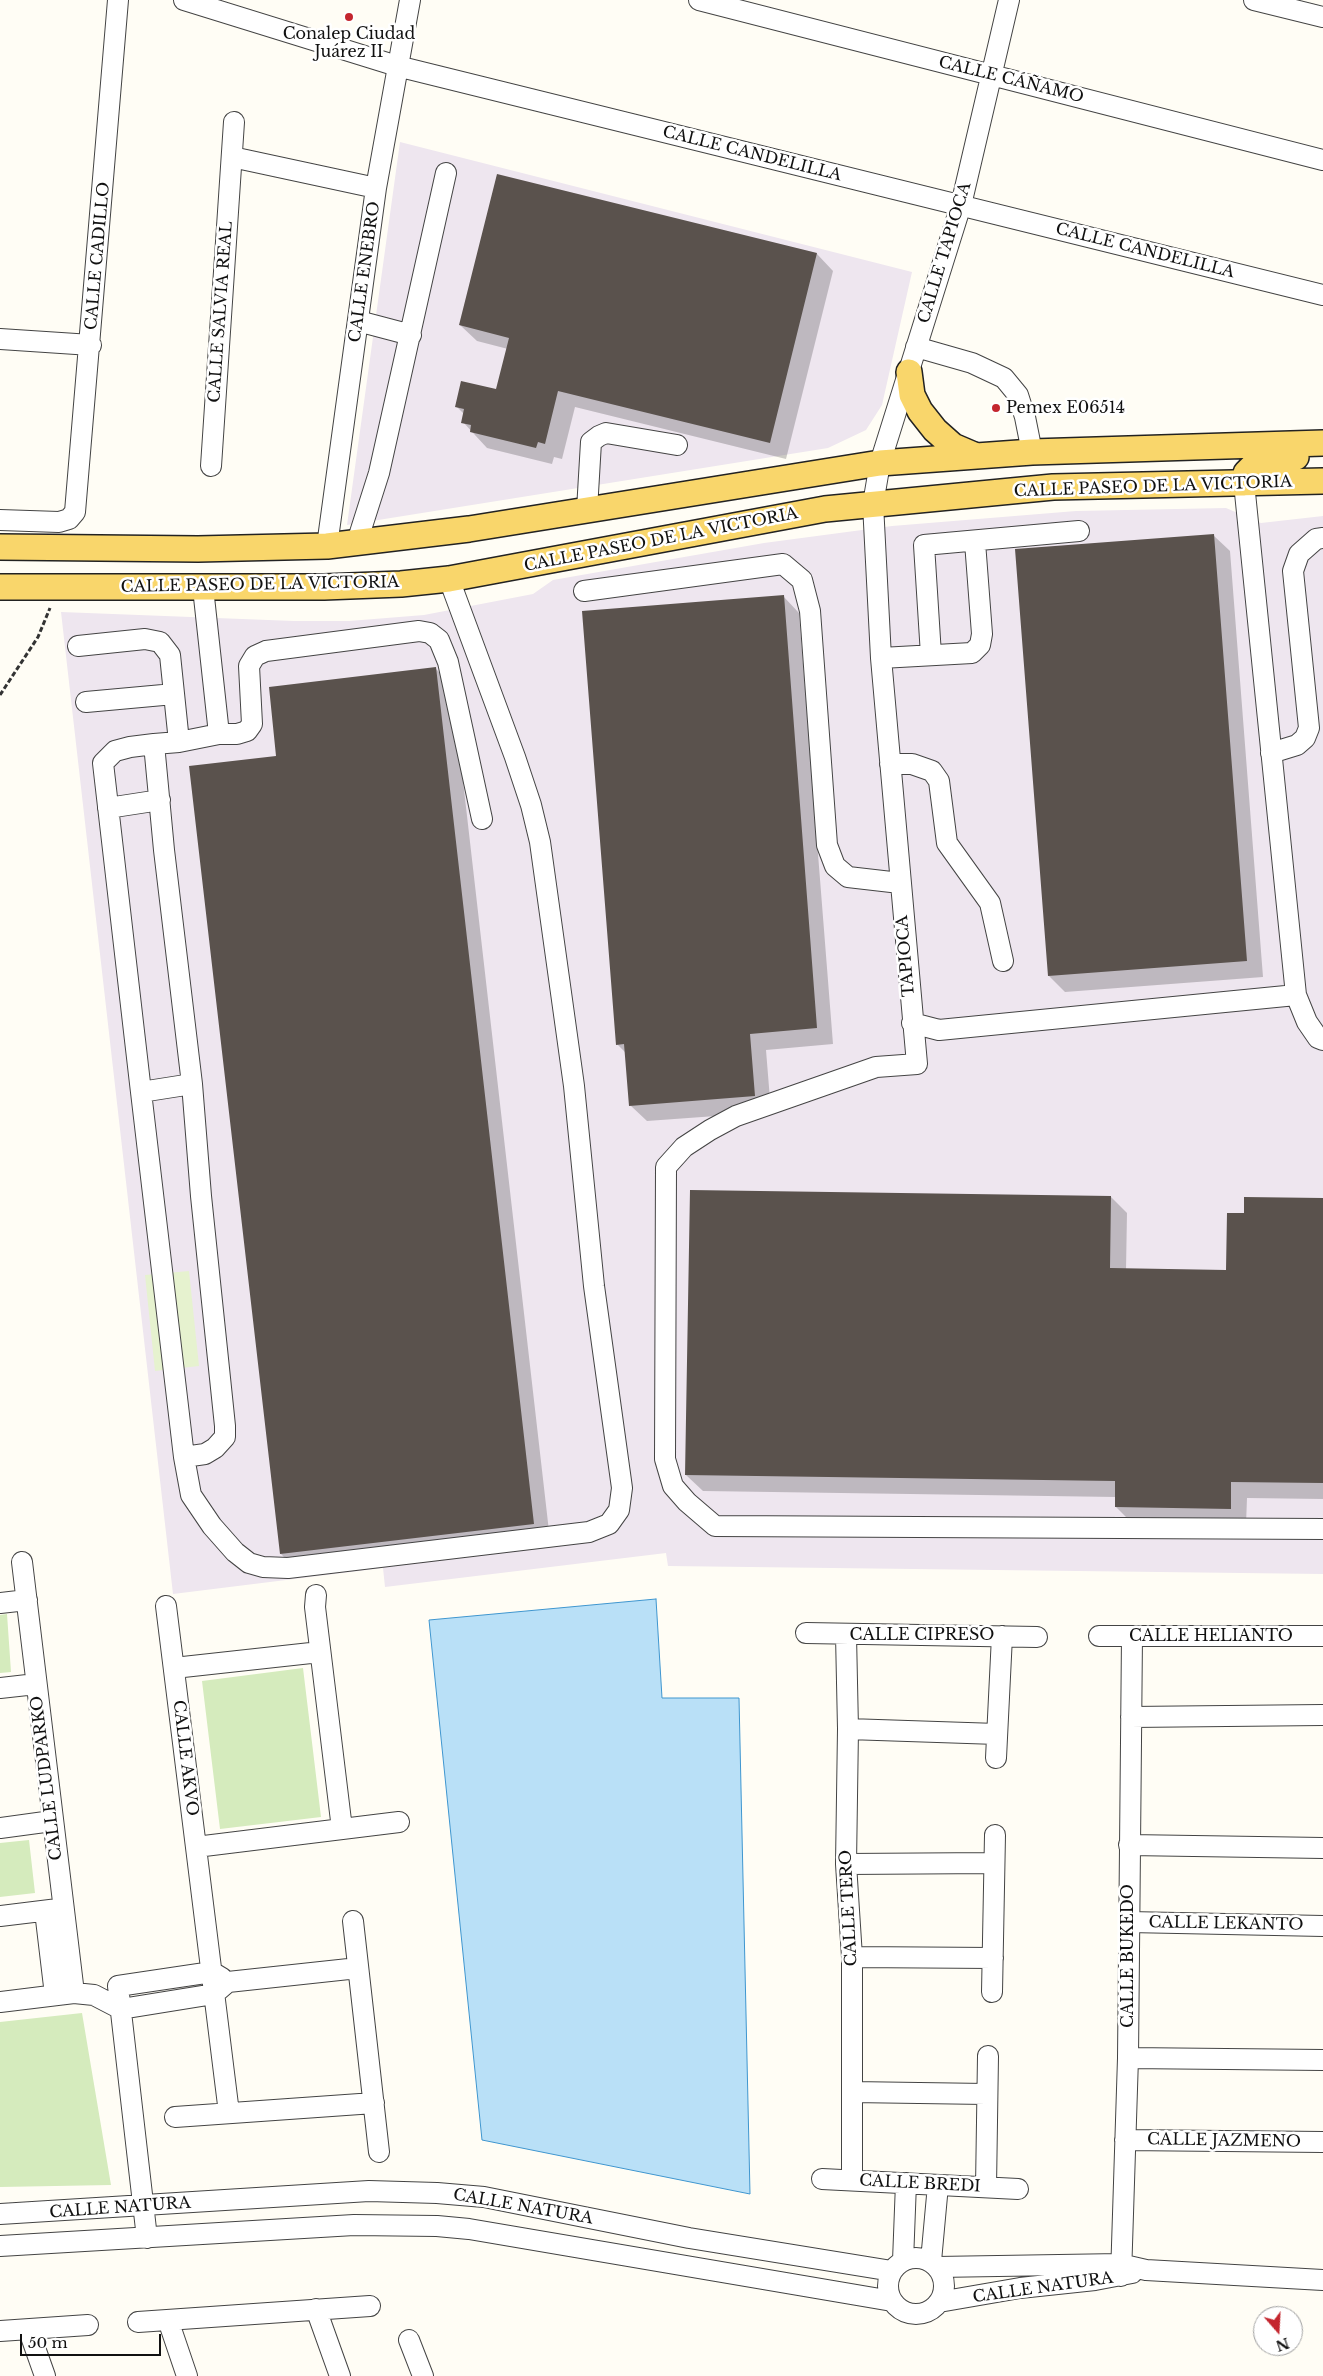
<!DOCTYPE html>
<html>
<head>
<meta charset="utf-8">
<style>
	body { margin:0 }
	#map { position:relative; width:1323px; height:2376px; overflow:hidden; background:#fffdf5; font-family:"Libre Baskerville",serif }
	canvas { display:block }
	.north { position:absolute; left:1253px; top:2306px; width:50px; height:50px; box-sizing:border-box; background:#fff; border:1px solid #a0a0a0; border-radius:50%; rotate:161deg; font-size:14px; font-weight:700; line-height:20px; text-align:center; color:#111 }
	.north::after { content:''; display:block; margin:auto; width:18px; height:22px; background:#c4262e; clip-path:polygon(50% 0,100% 100%,50% 72%,0 100%) }
	.scale { position:absolute; left:20px; top:2334px; width:141px; height:22px; box-sizing:border-box; border:2px solid #111; border-top:0; padding-left:6px; font-size:15px; line-height:18px; white-space:nowrap; color:#111; -webkit-text-stroke:4px #fff; paint-order:stroke }
</style>
</head>
<body>
<div id="map">
<canvas width="1323" height="2376"></canvas>
<div class="north">N</div>
<div class="scale">50 m</div>
</div>
<script>
const context = document.querySelector('canvas').getContext('2d');
context.lineJoin = 'round';
function fillPath(path, color) { context.fillStyle = color; context.fill(path, 'evenodd'); }
const shape = rows => new Path2D(rows.map(r => 'M' + r).join(''));
function trace(path, color, width, dash) { context.strokeStyle = color; context.lineWidth = width; context.lineCap = dash ? 'butt' : 'round'; context.setLineDash(dash || []); context.stroke(path); }
function label(font, color, halo, rows, align = 'center') {
  context.font = font + ' "Libre Baskerville",serif'; context.lineWidth = 5; context.setLineDash([]); context.textBaseline = 'middle'; context.strokeStyle = halo; context.fillStyle = color; for (const [text, x, y, turn = 0] of rows) {
    context.save(); context.translate(x, y); context.rotate((+turn || 0) * Math.PI / 180); context.textAlign = isNaN(turn) ? turn : align; if (halo) context.strokeText(text, 0, 0); context.fillText(text, 0, 0); context.restore();
  }
}
fillPath(shape([
	[400,142,912,272,882,405,866,430,828,448,347,525],
	[1226,508,1261,523,1323,516,1323,1574,668,1566,666,1553,385,1587,383,1568,173,1594,61,612,294,621,349,621,424,615,533,594,553,580,764,543,892,526,1076,511]
]), '#eee6ef');
fillPath(shape([
	[7,1614,11,1672,0,1673,0,1615],
	[303,1668,321,1817,220,1829,202,1681],
	[29,1840,35,1893,0,1897,0,1843],
	[82,2013,111,2185,0,2187,0,2022]
]), '#d5ebbd');
fillPath(shape([
	[189,1271,199,1366,155,1371,145,1275]
]), '#e6f2cf');
const water = shape([
	[656,1599,662,1698,739,1698,750,2194,482,2140,429,1620,656,1599]
]);
fillPath(water, '#b9e0f7');
trace(water, '#3f96cf', 1);
fillPath(shape([
	[498,176,817,254,833,271,786,459,575,407,562,459,554,457,552,464,487,448,463,422,464,414,456,406,497,391,508,349,477,341,460,325],
	[1213,535,1230,551,1263,977,1065,992,1049,976],
	[783,596,799,613,833,1044,766,1050,771,1112,647,1121,630,1105,626,1053,617,1044],
	[436,669,452,685,550,1540,297,1570,281,1554],
	[1111,1197,1127,1213,1126,1270,1227,1271,1245,1214,1323,1199,1323,1499,1247,1498,1246,1525,1132,1523,1116,1507,1116,1497,703,1491,686,1475]
]), '#0003');
fillPath(shape([
	[497,174,817,253,770,443,558,391,545,444,538,442,536,448,470,432,471,425,461,423,464,409,455,407,461,381,496,389,509,338,459,325],
	[1214,534,1247,961,1048,976,1015,549],
	[784,595,817,1028,750,1034,755,1096,629,1106,624,1044,616,1045,582,611],
	[436,667,534,1524,280,1554,189,766,276,756,269,687],
	[690,1190,1111,1196,1110,1268,1226,1270,1227,1213,1244,1213,1244,1197,1323,1198,1323,1483,1231,1482,1231,1509,1115,1507,1115,1481,685,1475]
]), '#5a524d');
const minor = shape([
	[184,0,397,66,1323,295],
	[699,0,1323,160],
	[1009,0,961,205,880,463,873,504,881,658,917,1064,876,1067,736,1116,710,1130,684,1147,666,1167,665,1459,673,1486,687,1502,715,1526,1323,1529],
	[1254,0,1323,17],
	[232,157,376,188],
	[358,321,411,335],
	[0,339,91,345],
	[916,347,972,363,1004,378,1018,395,1025,417,1032,452],
	[211,466,234,122],
	[1244,483,1296,995,1307,1022,1318,1038,1323,1040],
	[587,510,591,442,599,436,606,433,677,445],
	[0,520,59,522,69,519,75,512,118,0],
	[357,542,379,473,446,173],
	[327,546,376,188,410,0],
	[584,591,783,564,802,580,810,611,827,845,835,866,848,877,900,883],
	[78,646,145,639,160,642,170,655,179,742],
	[931,655,924,545,1079,531],
	[881,658,972,653,980,645,982,634,975,542],
	[86,702,174,694],
	[219,734,237,734,247,731,252,724,249,666,255,656,266,651,419,631,430,633,439,640,448,662,482,819],
	[154,744,164,850,192,1084,141,1092,103,763,115,751,130,747,154,744,179,742,219,734,203,588],
	[1271,753,1297,745,1305,738,1309,728,1293,571,1299,554,1316,539,1323,538],
	[890,764,912,764,932,771,939,781,947,843,990,903,1003,961],
	[108,808,160,800],
	[912,1023,939,1030,1296,995],
	[192,1084,201,1196,225,1426,225,1437,215,1448,205,1454,184,1457,191,1495,212,1526,235,1552,249,1563,263,1567,288,1568,589,1532,609,1524,619,1510,622,1488,594,1286,574,1086,540,842,531,805,515,757,449,579],
	[141,1092,184,1457],
	[22,1562,74,1993],
	[316,1595,315,1607,342,1829],
	[0,1603,27,1600],
	[166,1606,229,2113],
	[806,1633,1037,1637],
	[846,1635,848,1729,846,1864,852,1957,852,2180],
	[1099,1636,1323,1636],
	[174,1668,320,1652],
	[0,1688,36,1684],
	[1131,1717,1323,1715],
	[848,1729,997,1734],
	[996,1758,1002,1636],
	[0,1828,52,1821],
	[1129,1845,1323,1848],
	[196,1847,399,1822],
	[846,1864,994,1863],
	[45,1911,55,1995],
	[0,1916,58,1909],
	[353,1921,379,2152],
	[1129,1922,1323,1926],
	[852,1957,993,1958],
	[118,1986,147,2238],
	[118,1986,212,1972,222,1978],
	[992,1992,995,1835],
	[0,2002,74,1993,94,1995,121,2009,214,1994,228,1982,358,1968],
	[1128,2058,1323,2060],
	[852,2092,986,2094],
	[175,2117,374,2103],
	[1125,2140,1323,2142],
	[822,2179,1018,2189],
	[986,2187,988,2056],
	[0,2214,369,2191,437,2193,484,2197,689,2238,892,2271],
	[0,2246,354,2225,437,2226,469,2229,892,2301],
	'888 2286a28 28 0 1 1 56 0a28 28 0 1 1-56 0Z',
	[903,2261,906,2183],
	[931,2261,938,2185],
	[937,2267,1120,2264,1146,2270,1323,2280],
	[1121,2276,1128,2058,1132,1636],
	[939,2302,1020,2288,1095,2280,1132,2273],
	[316,2309,340,2376],
	[168,2320,187,2376],
	[138,2322,370,2306],
	[0,2331,88,2325],
	[29,2331,45,2376],
	[409,2340,423,2376]
]);
const major = shape([
	[909,372,912,395,920,411,935,430,953,446,974,455],
	[1244,483,1246,473,1255,464,1271,458,1296,457],
	[0,547,198,549,327,546,469,529,880,463,1032,452,1323,443],
	[0,587,324,587,401,584,449,579,825,509,1053,487,1323,481]
]);
trace(minor, '#444', 22);
trace(major, '#222', 28);
trace(shape([
	[0,695,38,637,50,608]
]), '#333', 3, [5, 2.5]);
trace(minor, '#fff', 20);
trace(major, '#f9d66b', 25);
for (const [x, y, r, color] of [
	[349,17,5,"#c4262e"],
	[996,408,5,"#c4262e"]
]) { const dot = new Path2D(); dot.arc(x, y, r, 0, 2 * Math.PI); context.fillStyle = color; context.fill(dot); trace(dot, '#fff', 2); }
label('16px', '#111', '#fff', [
	["Conalep Ciudad",349,34],
	["Juárez II",349,52],
	["Pemex E06514",1006,408,"left"]
]);
label('16px', '#111', '#fff', [
	["CALLE CÁÑAMO",1011,80,14],
	["CALLE CANDELILLA",752,154,14],
	["CALLE CANDELILLA",1145,251,14],
	["CALLE TAPIOCA",945,253,-73],
	["CALLE CADILLO",98,256,-85],
	["CALLE ENEBRO",365,272,-82],
	["CALLE SALVIA REAL",221,312,-86],
	["CALLE PASEO DE LA VICTORIA",1153,487,-2],
	["CALLE PASEO DE LA VICTORIA",661,540,-11],
	["CALLE PASEO DE LA VICTORIA",260,585,-1],
	["TAPIOCA",906,956,-95],
	["CALLE CIPRESO",922,1635],
	["CALLE HELIANTO",1211,1636],
	["CALLE AKVO",185,1758,83],
	["CALLE LUDPARKO",47,1778,-97],
	["CALLE TERO",849,1908,-93],
	["CALLE LEKANTO",1226,1924,1],
	["CALLE BUKEDO",1128,1956,-90],
	["CALLE JAZMENO",1224,2141,1],
	["CALLE BREDI",920,2184,3],
	["CALLE NATURA",523,2207,10],
	["CALLE NATURA",120,2208,-4],
	["CALLE NATURA",1043,2288,-8]
]);
</script>
</body>
</html>
